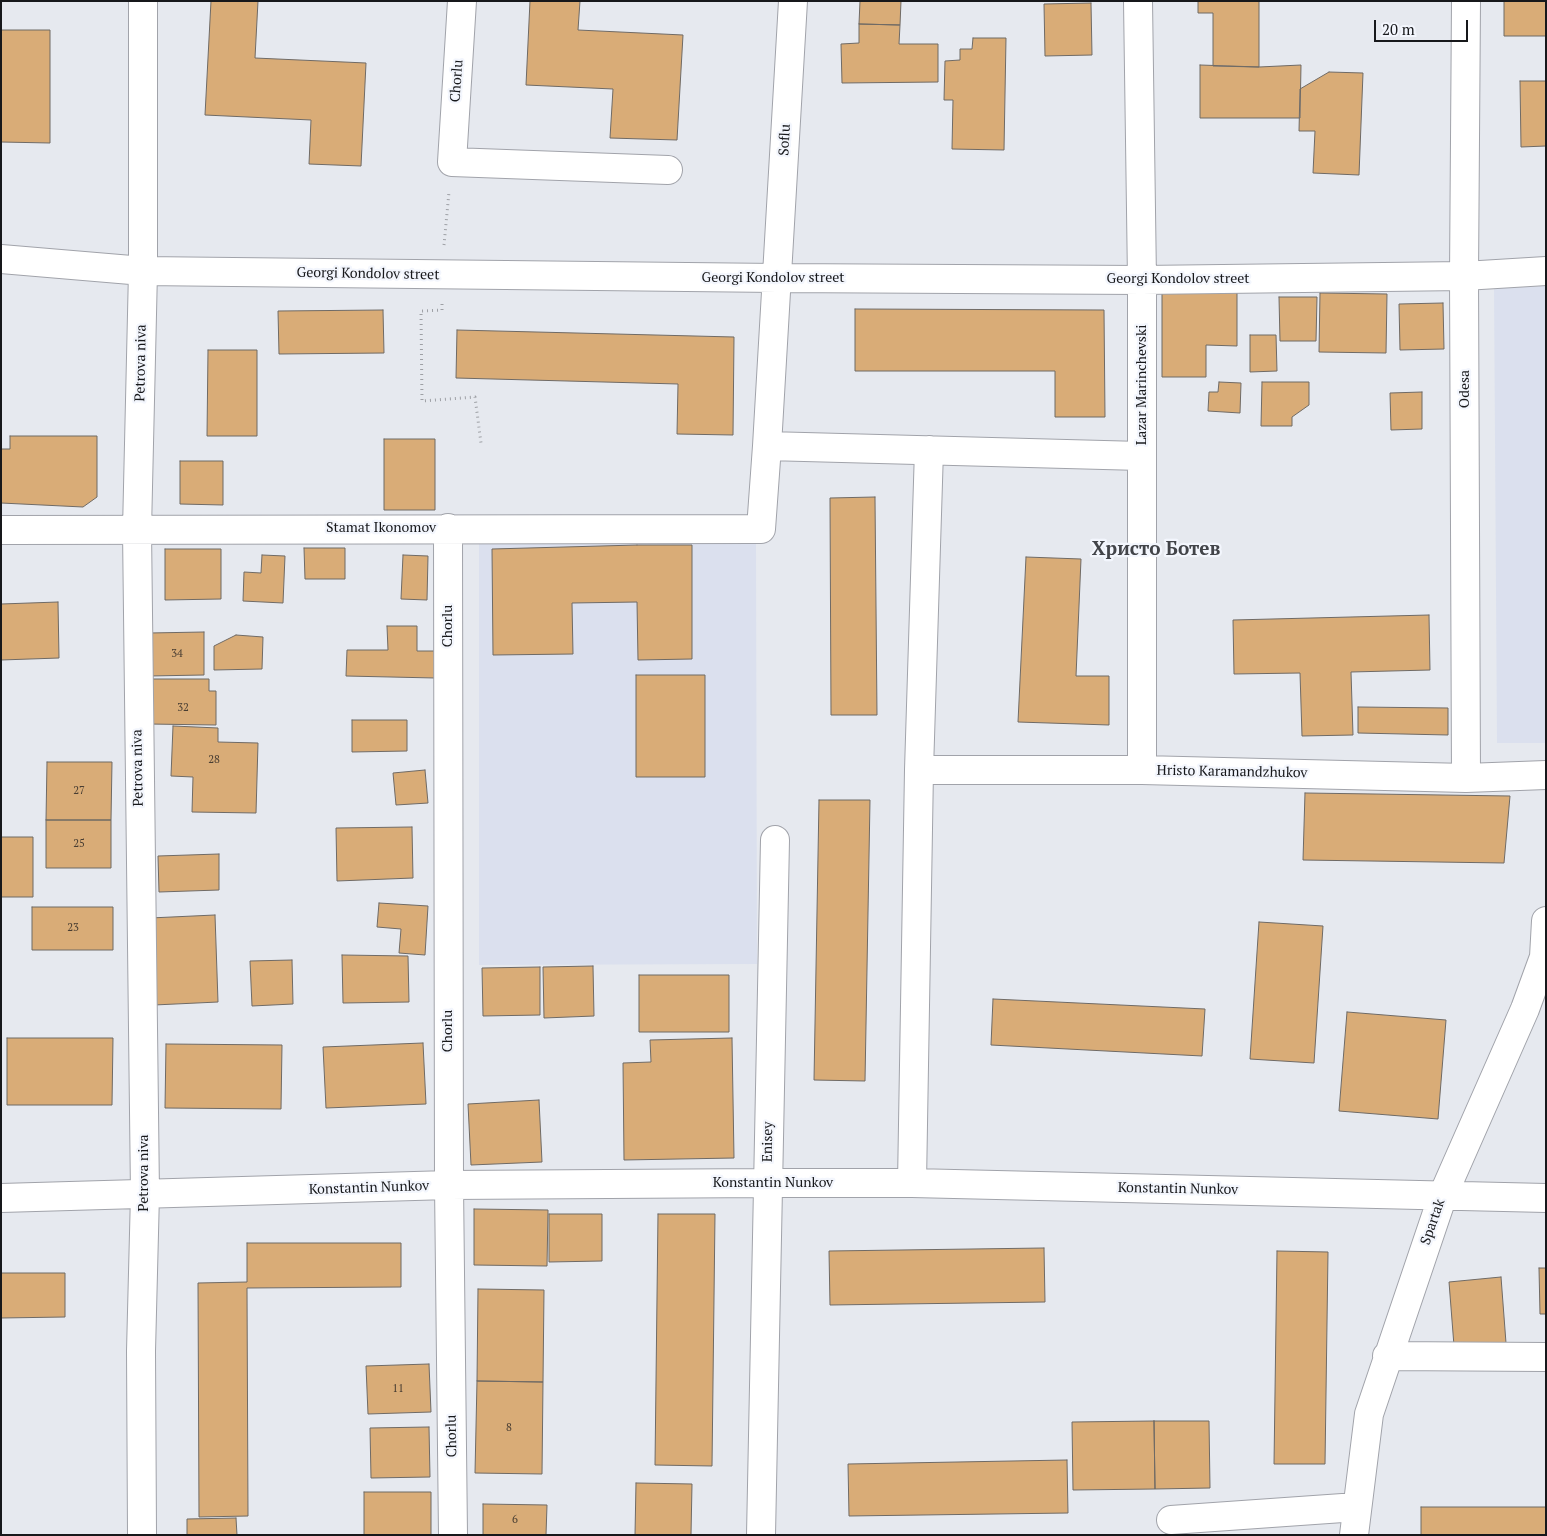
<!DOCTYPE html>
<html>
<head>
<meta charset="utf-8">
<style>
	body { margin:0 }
	#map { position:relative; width:1547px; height:1536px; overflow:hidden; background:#e6e9ef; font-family:"PT Serif",serif }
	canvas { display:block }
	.frame { position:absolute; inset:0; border:2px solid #17181b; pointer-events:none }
	.scale { position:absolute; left:1374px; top:20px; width:94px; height:22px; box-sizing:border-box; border:2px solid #17181b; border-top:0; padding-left:6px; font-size:15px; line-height:18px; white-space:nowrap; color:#17181b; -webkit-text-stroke:4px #f3f6fd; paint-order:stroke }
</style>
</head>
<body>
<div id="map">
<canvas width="1547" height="1536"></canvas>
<div class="frame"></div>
<div class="scale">20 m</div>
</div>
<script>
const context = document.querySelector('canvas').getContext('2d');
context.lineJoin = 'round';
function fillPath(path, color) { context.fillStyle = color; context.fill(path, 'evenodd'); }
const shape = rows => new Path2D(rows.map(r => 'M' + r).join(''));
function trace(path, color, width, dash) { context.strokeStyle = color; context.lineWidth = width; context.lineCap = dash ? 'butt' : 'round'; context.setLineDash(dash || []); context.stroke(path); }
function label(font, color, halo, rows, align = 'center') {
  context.font = font + ' "PT Serif",serif'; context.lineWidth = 4.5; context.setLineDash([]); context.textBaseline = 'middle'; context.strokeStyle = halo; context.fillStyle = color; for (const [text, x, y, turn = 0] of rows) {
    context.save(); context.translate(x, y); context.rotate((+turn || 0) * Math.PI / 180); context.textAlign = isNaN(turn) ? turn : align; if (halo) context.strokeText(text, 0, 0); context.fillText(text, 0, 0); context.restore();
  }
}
fillPath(shape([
	[1546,286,1546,743,1497,743,1494,288],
	[479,543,756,543,757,964,479,965]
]), '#dbe0ee');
const building = shape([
	[211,1,258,1,255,58,366,63,361,166,309,164,311,120,205,115,211,1],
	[530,1,580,1,578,30,683,35,677,140,610,138,613,89,526,85,530,1],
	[860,1,901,1,900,25,859,24,860,1],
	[1198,1,1259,1,1259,67,1213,66,1213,13,1198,13,1198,1],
	[1504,1,1546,1,1546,36,1504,36,1504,1],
	[1091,3,1092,55,1045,56,1044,4,1091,3],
	[859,24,900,25,899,44,938,44,938,82,842,83,841,44,859,43,859,24],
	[1,30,50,30,50,143,1,142,1,30],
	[973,38,1006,38,1004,150,952,149,953,100,944,100,945,61,960,60,960,49,972,49,973,38],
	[1200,65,1259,67,1301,65,1300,118,1200,118,1200,65],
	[1329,72,1363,73,1359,175,1313,173,1315,131,1299,131,1300,89,1329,72],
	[1520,81,1546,81,1546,146,1521,147,1520,81],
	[1162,290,1237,290,1237,346,1206,345,1206,377,1162,377,1162,290],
	[1320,293,1387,294,1386,353,1319,352,1320,293],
	[1279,297,1317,297,1316,341,1280,341,1279,297],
	[1443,303,1444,349,1400,350,1399,304,1443,303],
	[855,309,1104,310,1105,417,1055,417,1055,371,855,371,855,309],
	[383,310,384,353,279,354,278,311,383,310],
	[457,330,734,337,733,435,677,434,678,384,456,378,457,330],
	[1250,335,1276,335,1277,371,1250,372,1250,335],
	[208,350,257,350,257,436,207,436,208,350],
	[1219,382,1241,383,1240,413,1208,411,1209,392,1218,392,1219,382],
	[1262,382,1309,382,1309,405,1292,417,1292,426,1261,426,1262,382],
	[1422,392,1422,429,1391,430,1390,393,1422,392],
	[10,436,97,436,97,497,83,507,1,503,1,449,10,449,10,436],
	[384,439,435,439,435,510,384,510,384,439],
	[180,461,223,461,223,505,180,504,180,461],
	[875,497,877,715,831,715,830,498,875,497],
	[637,545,692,545,692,659,638,660,637,602,572,603,573,654,493,655,492,549,637,545],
	[304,548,345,548,345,579,305,579,304,548],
	[165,549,221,549,221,599,165,600,165,549],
	[262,555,285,556,283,603,243,601,244,572,261,573,262,555],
	[403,555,428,556,427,600,401,599,403,555],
	[1026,557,1081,559,1076,676,1109,676,1109,725,1018,722,1026,557],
	[58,602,59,658,1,660,1,604,58,602],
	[1429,615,1430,670,1351,672,1353,735,1302,736,1300,673,1234,674,1233,620,1429,615],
	[387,626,417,626,417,651,436,651,435,678,346,676,347,650,388,650,387,626],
	[204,632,204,675,149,676,149,633,204,632],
	[236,635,263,637,262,669,214,670,214,646,236,635],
	[636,675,705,675,705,777,636,777,636,675],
	[150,679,209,679,209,691,216,691,216,725,149,724,150,679],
	[1358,707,1448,708,1448,735,1358,733,1358,707],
	[352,720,407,720,407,751,352,752,352,720],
	[173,726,218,728,218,742,258,743,256,813,192,812,193,777,171,776,173,726],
	[47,762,112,762,111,820,46,820,47,762],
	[425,770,428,803,396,805,393,773,425,770],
	[1305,793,1510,796,1504,863,1303,860,1305,793],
	[819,800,870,800,865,1081,814,1080,819,800],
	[46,820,111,820,111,868,46,868,46,820],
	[412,827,413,878,337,881,336,828,412,827],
	[1,837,33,837,33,897,1,897,1,837],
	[219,854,219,890,159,892,158,856,219,854],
	[379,903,428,906,425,955,399,953,401,929,377,927,379,903],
	[32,907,113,907,113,950,32,950,32,907],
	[215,915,218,1002,154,1005,150,918,215,915],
	[1259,922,1323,926,1314,1063,1250,1059,1259,922],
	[342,955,408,956,409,1002,343,1003,342,955],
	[292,960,293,1004,252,1006,250,961,292,960],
	[593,966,594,1016,544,1018,543,967,593,966],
	[540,967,540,1015,483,1016,482,968,540,967],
	[639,975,729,975,729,1032,639,1032,639,975],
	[993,999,1205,1009,1202,1056,991,1045,993,999],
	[1347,1012,1446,1020,1438,1119,1339,1111,1347,1012],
	[7,1038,113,1038,112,1105,7,1105,7,1038],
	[732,1038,734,1158,624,1160,623,1063,651,1062,650,1040,732,1038],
	[423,1043,426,1104,326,1108,323,1047,423,1043],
	[166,1044,282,1045,281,1109,165,1108,166,1044],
	[539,1100,542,1162,471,1165,468,1104,539,1100],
	[474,1209,548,1210,547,1266,474,1265,474,1209],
	[549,1214,602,1214,602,1261,549,1262,549,1214],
	[658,1214,715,1214,712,1466,655,1465,658,1214],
	[247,1243,401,1243,401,1287,247,1288,248,1516,199,1517,198,1283,247,1282,247,1243],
	[1044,1248,1045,1302,830,1305,829,1251,1044,1248],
	[1277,1251,1328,1252,1325,1464,1274,1464,1277,1251],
	[1539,1268,1546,1268,1546,1314,1540,1314,1539,1268],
	[1,1273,65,1273,65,1317,1,1318,1,1273],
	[1501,1277,1506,1343,1454,1346,1449,1282,1501,1277],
	[478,1289,544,1290,543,1382,477,1381,478,1289],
	[429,1364,431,1412,368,1414,366,1366,429,1364],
	[477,1381,543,1382,542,1474,475,1473,477,1381],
	[1154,1421,1209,1421,1210,1488,1155,1489,1154,1421],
	[1154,1421,1155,1489,1073,1490,1072,1422,1154,1421],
	[429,1427,430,1477,371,1478,370,1428,429,1427],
	[1067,1460,1068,1513,849,1516,848,1464,1067,1460],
	[636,1483,692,1484,691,1535,635,1535,636,1483],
	[364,1492,431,1492,431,1535,364,1535,364,1492],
	[483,1504,547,1505,546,1535,483,1535,483,1504],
	[1421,1507,1546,1507,1546,1535,1421,1535,1421,1507],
	[236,1518,237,1535,187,1535,187,1519,236,1518]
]);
fillPath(building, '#d9ac77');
trace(building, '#6f6a65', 1);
const minor = shape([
	[462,1,452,162,668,170],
	[1138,1,1142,280,1142,770],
	[1,259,143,271,777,278,1142,280,1464,276,1546,271],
	[767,446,793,1],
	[448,528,449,1185,453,1535],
	[1,530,761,529,767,446,1141,456],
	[919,770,1142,770,1466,778,1546,775],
	[1466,778,1464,276,1466,1],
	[912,1183,919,770,929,450],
	[1,1198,449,1185,767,1183,912,1183,1546,1198],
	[1387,1356,1546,1357],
	[1171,1520,1357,1507],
	[142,1535,141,1351,145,1194,137,530,143,271,143,1],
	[761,1535,775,840],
	[1354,1535,1369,1414,1443,1195,1525,1009,1544,957,1546,921]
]);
trace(minor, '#a1a3aa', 30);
trace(shape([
	[444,245,449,192],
	[442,304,442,310,421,311,422,401,475,397,481,443]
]), '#9ea0a5', 3, [1, 4]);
trace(minor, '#fff', 28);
label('11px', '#483d32', null, [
	["34",177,654],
	["32",183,708],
	["28",214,760],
	["27",79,791],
	["25",79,844],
	["23",73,928],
	["11",398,1389],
	["8",509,1428],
	["6",515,1520]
]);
label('14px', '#17181b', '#f3f6fd', [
	["Chorlu",457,81,-86],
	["Soflu",785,140,-87],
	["Georgi Kondolov street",368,274,1],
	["Georgi Kondolov street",773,278],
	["Georgi Kondolov street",1178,279],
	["Petrova niva",141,363,-89],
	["Lazar Marinchevski",1142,385,-90],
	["Odesa",1465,389,-90],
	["Stamat Ikonomov",381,528],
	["Chorlu",448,626,-90],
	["Petrova niva",138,768,-91],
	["Hristo Karamandzhukov",1232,772,1],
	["Chorlu",448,1031,-90],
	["Enisey",768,1142,-89],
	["Petrova niva",144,1173,-90],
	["Konstantin Nunkov",773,1183],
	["Konstantin Nunkov",369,1188,-2],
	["Konstantin Nunkov",1178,1189,1],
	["Spartak",1433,1222,-71],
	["Chorlu",452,1436,-91]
]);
label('bold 19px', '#424449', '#f3f6fd', [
	["Христо Ботев",1156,550]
]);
</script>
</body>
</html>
